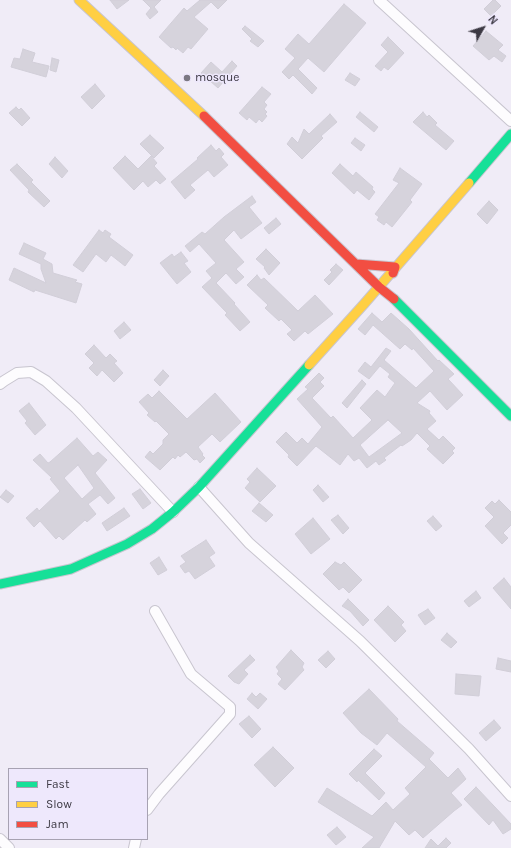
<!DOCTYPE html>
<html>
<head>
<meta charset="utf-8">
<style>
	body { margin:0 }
	#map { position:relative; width:511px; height:848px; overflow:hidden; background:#f0ecf7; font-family:Karla,sans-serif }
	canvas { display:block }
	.legend { position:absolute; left:8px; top:768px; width:140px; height:72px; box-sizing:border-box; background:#eee8fc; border:1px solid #a7a2b2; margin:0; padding:5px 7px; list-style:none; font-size:12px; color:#3c3943 }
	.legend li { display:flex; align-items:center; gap:8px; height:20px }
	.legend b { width:20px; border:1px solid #a7a2b2 }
	.north { position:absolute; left:463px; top:8px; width:40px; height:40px; -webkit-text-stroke:3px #eee8fc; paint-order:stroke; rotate:51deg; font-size:11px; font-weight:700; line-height:16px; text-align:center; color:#3c3943 }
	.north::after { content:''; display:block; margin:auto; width:14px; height:18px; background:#3c3943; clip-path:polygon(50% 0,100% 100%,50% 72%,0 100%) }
</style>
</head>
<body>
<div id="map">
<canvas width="511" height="848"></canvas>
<ul class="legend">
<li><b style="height:5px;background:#16e098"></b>Fast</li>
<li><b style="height:5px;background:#ffcf43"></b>Slow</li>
<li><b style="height:5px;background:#f24e42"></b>Jam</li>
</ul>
<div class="north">N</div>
</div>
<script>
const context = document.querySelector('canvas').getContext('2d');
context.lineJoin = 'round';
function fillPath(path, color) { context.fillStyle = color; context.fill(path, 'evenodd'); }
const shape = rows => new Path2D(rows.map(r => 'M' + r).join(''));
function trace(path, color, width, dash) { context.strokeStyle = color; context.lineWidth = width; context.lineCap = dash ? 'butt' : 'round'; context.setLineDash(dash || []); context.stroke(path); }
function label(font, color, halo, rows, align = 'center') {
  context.font = font + ' Karla,sans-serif'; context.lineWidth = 3; context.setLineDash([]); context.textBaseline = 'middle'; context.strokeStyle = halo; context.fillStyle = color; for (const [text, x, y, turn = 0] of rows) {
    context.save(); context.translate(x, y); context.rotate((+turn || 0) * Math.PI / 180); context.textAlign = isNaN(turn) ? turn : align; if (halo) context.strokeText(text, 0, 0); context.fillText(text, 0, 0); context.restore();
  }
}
const building = shape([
	[110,0,129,0,117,9,110,0],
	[143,0,161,0,154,7,158,12,150,19,146,14,151,8,143,0],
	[200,0,227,0,218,9,211,2,194,17,208,29,191,49,188,47,183,53,177,48,176,50,173,47,171,48,159,37,184,8,187,11,200,0],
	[493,0,495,0,501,6,491,16,484,9,493,0],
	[344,4,366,23,324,72,308,58,298,69,317,88,312,94,293,75,289,79,282,72,295,58,285,49,298,34,309,44,344,4],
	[245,26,264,41,258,47,250,41,252,39,242,29,245,26],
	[486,31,503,45,498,50,506,56,502,62,494,56,489,60,473,46,486,31],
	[388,37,404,53,388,70,384,67,381,71,375,66,388,52,381,45,388,37],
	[23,49,35,53,32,62,49,66,46,77,11,67,14,58,20,59,23,49],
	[52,58,59,60,56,72,50,70,52,58],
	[232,61,237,66,218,88,201,73,211,62,222,72,232,61],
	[350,73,360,79,355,86,345,80,350,73],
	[95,84,105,96,92,109,81,97,95,84],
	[262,87,271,94,264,102,267,105,264,109,267,112,265,114,267,116,262,122,259,119,256,123,249,117,247,120,239,113,262,87],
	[16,107,19,110,21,108,30,118,22,126,9,113,16,107],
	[360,112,378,127,374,132,356,117,360,112],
	[423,112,427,117,429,115,437,123,435,125,454,141,446,150,413,122,423,112],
	[330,114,337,122,321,136,323,138,302,159,287,144,292,137,298,143,304,129,309,134,330,114],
	[150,135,164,148,154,158,140,144,150,135],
	[355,138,365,145,361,151,351,143,355,138],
	[211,145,216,151,219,148,224,154,221,157,228,165,214,177,208,170,190,185,195,190,185,199,171,182,198,159,197,158,211,145],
	[125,156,138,169,151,156,157,163,154,166,166,179,160,184,156,180,148,187,143,181,134,190,113,168,125,156],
	[55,157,68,171,62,178,49,164,55,157],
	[17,164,33,180,31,182,50,201,44,207,28,192,29,190,10,170,17,164],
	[340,164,353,176,356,172,373,187,372,189,375,192,369,200,357,190,354,194,332,173,340,164],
	[400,168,422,184,410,200,412,202,392,227,386,222,384,225,377,220,379,217,375,214,399,183,393,180,400,168],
	[252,196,256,202,249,207,262,223,241,239,234,230,224,240,244,262,236,269,244,277,236,284,226,273,216,283,235,303,234,304,250,322,240,331,225,315,227,313,202,287,212,278,206,271,216,263,199,244,190,252,185,246,202,232,205,234,224,217,252,196],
	[489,201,498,210,487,224,477,214,489,201],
	[276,218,281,224,269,234,264,228,276,218],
	[99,230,103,233,105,230,111,234,109,237,133,255,125,266,111,255,106,262,96,254,83,272,73,265,99,230],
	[24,243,46,253,43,259,52,264,53,273,77,280,75,282,82,284,76,303,35,290,34,292,9,280,14,268,46,283,41,269,41,264,19,254,24,243],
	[266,249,280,263,269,275,264,268,265,267,256,259,266,249],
	[181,252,188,261,184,263,191,272,177,284,160,263,172,254,174,257,181,252],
	[336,264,343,270,329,285,324,280,332,272,330,270,336,264],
	[257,275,261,280,264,278,298,311,315,295,333,314,308,334,305,331,294,341,287,334,292,330,281,319,279,321,265,308,268,305,247,285,257,275],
	[372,313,382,322,391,313,409,329,438,361,439,360,454,374,448,379,463,395,447,410,430,391,417,403,430,411,429,413,436,421,427,429,439,440,443,436,455,448,452,451,454,453,443,464,427,449,430,446,417,433,411,440,402,446,401,445,384,458,386,460,379,465,376,461,367,468,359,458,354,461,348,454,340,465,316,446,297,466,288,457,289,455,276,442,286,432,297,443,302,438,308,444,322,427,297,399,308,389,305,387,319,373,324,378,320,382,324,386,312,398,331,418,333,416,353,438,372,420,360,408,377,390,385,397,395,383,388,377,390,374,380,366,369,379,358,371,365,362,371,367,386,348,391,351,384,360,416,388,434,371,413,348,412,350,405,344,400,349,373,325,365,335,358,329,372,313],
	[388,420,402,433,369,457,360,445,388,420],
	[124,322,131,330,120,339,114,331,124,322],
	[94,345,106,358,110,354,117,361,114,363,123,373,114,382,102,370,97,376,89,368,94,363,85,354,94,345],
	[163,370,169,376,160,386,154,380,163,370],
	[362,380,366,384,347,408,342,403,362,380],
	[159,391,187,419,215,393,241,422,220,442,212,434,198,447,203,454,202,455,205,458,200,463,197,459,194,460,186,452,180,457,178,455,175,459,173,457,160,470,145,457,150,451,153,454,163,444,163,440,169,434,156,421,155,422,147,415,149,413,139,402,148,394,152,398,159,391],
	[29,403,46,425,35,435,25,423,27,421,19,411,29,403],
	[77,438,93,456,98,452,107,460,95,473,115,498,108,504,100,495,88,504,96,514,87,522,85,520,63,540,59,536,56,539,40,521,34,527,26,518,37,508,39,511,60,491,50,479,52,478,33,460,40,454,48,463,50,462,77,438],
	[78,465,94,488,82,499,64,478,78,465],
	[257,468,276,486,260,502,245,488,250,482,247,479,257,468],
	[318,485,329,497,323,502,313,490,318,485],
	[140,489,151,503,143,509,132,494,140,489],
	[6,490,14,496,8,503,0,497,6,490],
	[499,500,511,512,511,525,503,533,508,538,502,544,485,526,494,517,485,508,492,501,495,504,499,500],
	[259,503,273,515,266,522,252,511,259,503],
	[124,508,130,516,107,531,102,523,124,508],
	[338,515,349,528,343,534,331,520,338,515],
	[433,516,442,526,436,531,427,521,433,516],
	[313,518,330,539,311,554,295,534,313,518],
	[206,540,215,553,209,557,215,566,195,579,189,571,185,573,180,566,186,562,181,556,206,540],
	[159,557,167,570,158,575,150,563,159,557],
	[335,562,341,565,344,562,362,580,349,593,343,587,339,590,323,574,335,562],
	[504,578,511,587,511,609,493,588,504,578],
	[476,591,481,598,469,607,464,601,476,591],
	[348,599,369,620,363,626,350,611,342,606,348,599],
	[388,606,404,622,401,625,406,631,395,642,374,620,388,606],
	[428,609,435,618,425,625,418,615,428,609],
	[447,633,457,642,451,648,441,640,447,633],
	[291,650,304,663,302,667,304,670,285,690,278,684,282,679,277,674,279,671,276,667,291,650],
	[328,651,335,659,326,668,318,660,328,651],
	[250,655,255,660,244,670,248,674,239,684,234,682,228,676,250,655],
	[498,658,511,661,511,672,496,669,498,658],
	[456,674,481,676,479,696,455,694,456,674],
	[369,689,398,719,397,721,434,753,429,759,448,778,458,768,466,779,451,793,462,805,454,811,423,838,415,830,409,835,395,821,379,848,362,848,374,837,318,802,327,788,372,816,386,802,393,810,410,794,405,788,426,767,387,733,377,745,361,733,343,713,369,689],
	[252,693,256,697,260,693,267,699,258,709,247,699,252,693],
	[249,716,261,729,252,738,239,724,249,716],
	[494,720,501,728,486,741,479,733,494,720],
	[273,747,294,768,275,787,254,765,273,747],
	[374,749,382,756,365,773,385,793,379,800,358,780,357,782,349,774,374,749],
	[476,787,511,824,511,829,503,834,493,820,489,825,464,799,476,787],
	[337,827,346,837,336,845,327,835,337,827],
	[446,838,451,843,446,848,425,848,431,839,438,846,446,838]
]);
fillPath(building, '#d6d3dc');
trace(building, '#d1ced8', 1);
const street = shape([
	[379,0,511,121],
	[0,384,4,381,17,373,31,372,46,381,76,408,173,512],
	[199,487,249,543,360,641,469,749,511,796],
	[147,810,159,794,230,714,230,707,191,674,155,611],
	[0,839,9,848],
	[134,848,136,839]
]);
const fast = shape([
	[469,183,511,134],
	[394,299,511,416],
	[0,584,71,569,127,544,152,529,173,512,199,487,309,365]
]);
const slow = shape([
	[79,0,204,116],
	[309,365,364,304,469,183]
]);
const jam = shape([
	[204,116,379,287,394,299],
	[356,264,395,267,393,273]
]);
trace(street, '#c8c5cf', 12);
trace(fast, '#c8c5cf', 11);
trace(slow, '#c8c5cf', 11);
trace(jam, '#c8c5cf', 11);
trace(street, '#fdfcfe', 10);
trace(fast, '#16e098', 9);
trace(slow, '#ffcf43', 9);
trace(jam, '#f24e42', 9);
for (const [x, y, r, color] of [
	[187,78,4,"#7b7882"]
]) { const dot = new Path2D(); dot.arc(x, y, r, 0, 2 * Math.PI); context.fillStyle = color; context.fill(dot); trace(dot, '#eee8fc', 1.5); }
label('12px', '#3c3943', '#eee8fc', [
	["mosque",195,78]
], 'left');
</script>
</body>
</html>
